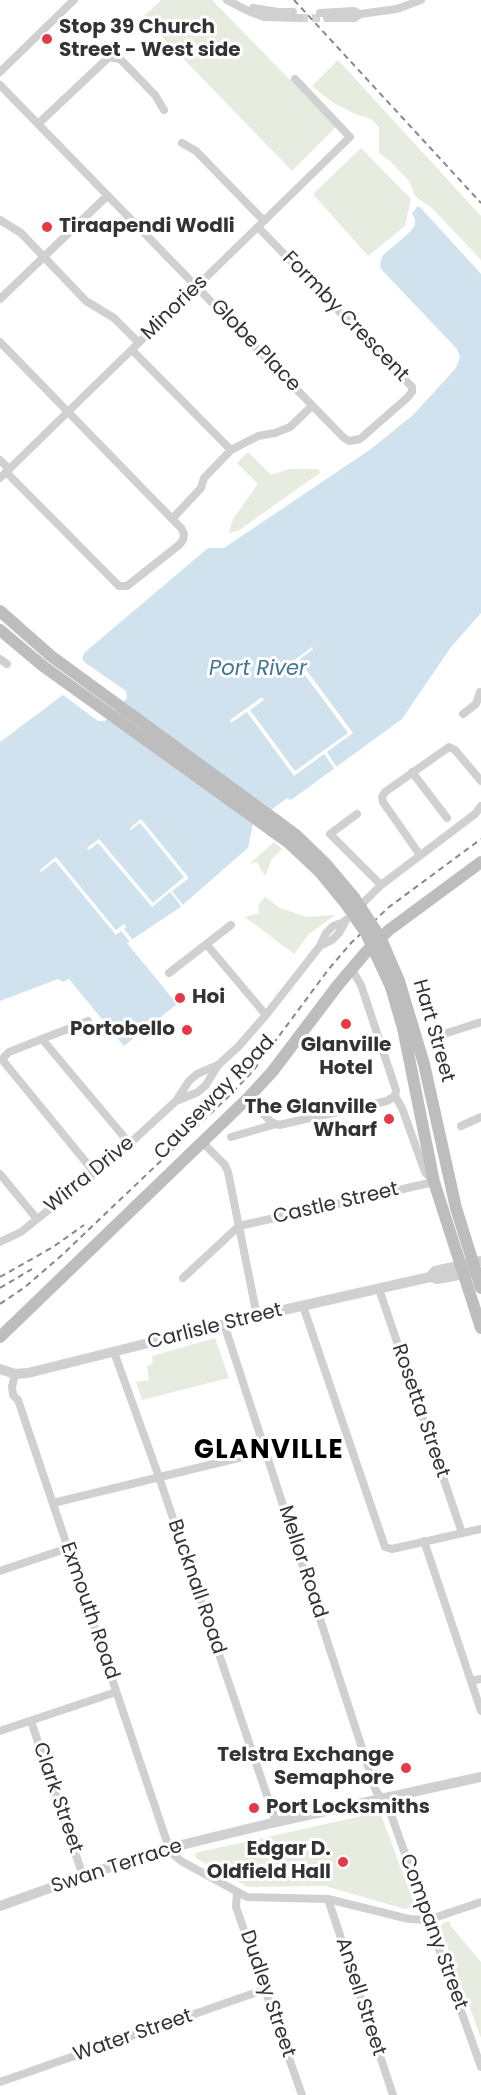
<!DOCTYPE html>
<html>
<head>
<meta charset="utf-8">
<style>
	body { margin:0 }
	canvas { display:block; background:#fff }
</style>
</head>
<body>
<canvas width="481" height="2095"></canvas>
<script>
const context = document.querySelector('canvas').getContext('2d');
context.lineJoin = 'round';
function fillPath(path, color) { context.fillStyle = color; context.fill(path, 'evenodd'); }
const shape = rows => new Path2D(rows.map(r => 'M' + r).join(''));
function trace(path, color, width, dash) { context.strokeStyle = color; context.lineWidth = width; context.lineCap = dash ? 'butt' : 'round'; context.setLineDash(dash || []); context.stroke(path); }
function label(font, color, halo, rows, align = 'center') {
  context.font = font + ' Poppins,sans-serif'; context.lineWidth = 6; context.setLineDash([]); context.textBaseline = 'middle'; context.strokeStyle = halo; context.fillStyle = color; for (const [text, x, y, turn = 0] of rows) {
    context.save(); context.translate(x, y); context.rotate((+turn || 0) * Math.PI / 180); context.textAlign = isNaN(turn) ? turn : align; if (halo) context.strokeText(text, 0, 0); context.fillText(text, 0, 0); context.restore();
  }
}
fillPath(shape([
	[161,0,212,0,336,127,292,171,143,17],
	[338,60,481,216,481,260,434,210,415,196,410,182,390,161,379,153,379,127,371,119,355,114,332,102,312,86],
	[361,148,411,199,405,226,368,256,313,194],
	[248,452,271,475,289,469,317,469,321,472,238,531,229,533,233,519,258,484,237,463],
	[274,842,282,849,272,859,265,876,257,862,249,864],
	[265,897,280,908,307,917,335,915,309,934,294,954,245,917,259,913,258,905],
	[215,1338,229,1378,142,1400,136,1382,149,1380,147,1366,153,1364,152,1356],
	[380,1812,413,1901,411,1907,405,1909,325,1886,248,1887,196,1858,195,1853],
	[450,1921,450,1925,481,1962,481,2038,440,1928,443,1923]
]), '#e6ecdf');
fillPath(shape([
	[417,207,420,207,481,274,481,613,451,647,402,719,291,800,287,798,253,824,248,848,179,908,127,943,177,1004,124,1046,69,979,63,982,58,979,0,1001,0,742,63,695,98,721,105,721,127,698,126,691,84,662,82,658,84,653,208,548,224,548,371,449,413,415,456,368,460,357,457,349,381,269,380,264,383,255,410,232,415,225,415,220,412,213]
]), '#cfe2ee');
fillPath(shape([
	[312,647,313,649,299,660,353,733,327,752,338,769,336,771,324,754,294,776,247,712,231,723,230,720,262,697,264,700,250,710,295,771,348,733,296,663,282,673,280,671],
	[141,819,189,878,172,891,183,905,181,906,170,892,152,907,98,843,89,850,87,848,99,839,153,903,184,877,140,823,131,830,129,829],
	[56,857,116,930,124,924,126,927,124,929,133,940,130,942,121,931,116,935,55,861,41,872,40,870]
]), '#fff');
trace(shape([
	[300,18,327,18]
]), '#d6d6d6', 8, [8, 4]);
trace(shape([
	[227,0,248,11,264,17,300,18],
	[253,8,278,12,293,12],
	[320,13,354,11,360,14],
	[327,18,355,18,360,14,397,9,421,0],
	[0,72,74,0],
	[0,85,343,437,349,441,360,439,407,398,412,392,412,387,258,227],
	[38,124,109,57,120,59,126,65,155,95,164,110],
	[182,143,196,151,264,221],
	[0,220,21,233,86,301,114,318,139,343],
	[0,299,107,196],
	[0,342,181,528,184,534,183,540,179,545,127,586,119,586,6,472],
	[132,350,231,450],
	[0,460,9,469],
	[0,478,350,137,295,79],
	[172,519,201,488,204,478,231,450,258,436,275,433,290,427,312,406],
	[0,659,7,664],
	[463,714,476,704,480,692],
	[412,772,447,818],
	[357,814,330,834,381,885],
	[420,855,383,802,382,797,385,792,449,747,455,750,481,781],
	[357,909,381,885,475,814,481,806],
	[207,945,266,1015],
	[320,946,332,940,339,933,346,920],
	[169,973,231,925],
	[88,1021,9,1052,4,1057,4,1062,94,1172],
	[447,1033,481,1022],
	[42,1039,130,1144],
	[248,1098,271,1122,279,1125,387,1101,395,1096],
	[179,1100,198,1092,206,1085,218,1065,238,1047,266,1015,320,946,326,933,333,926,344,922],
	[461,1126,481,1117],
	[231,1137,276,1124],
	[202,1142,225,1165,228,1172,257,1316],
	[0,1174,37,1219],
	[0,1242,21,1232,116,1156,176,1101,189,1081,197,1074,218,1065],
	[183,1278,239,1226,434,1182,425,1172,402,1108,395,1096,396,1090,361,985,351,968],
	[379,1289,462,1533],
	[303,1306,385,1547,392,1549,481,1529],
	[224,1324,376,1791,388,1806,481,2067],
	[114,1352,159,1477,276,1822],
	[15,1374,12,1387,13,1395,18,1400,169,1848,174,1855,181,1861,247,1897,328,1899,409,1919,428,1920,481,1902],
	[53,1503,267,1451],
	[424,1541,481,1711],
	[0,1571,68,1548],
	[471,1681,481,1679],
	[31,1721,83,1876],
	[0,1731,116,1692],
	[237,1893,236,1907,302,2095],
	[328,1899,393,2095],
	[0,2082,266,1989]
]), '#d0d0d0', 8);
trace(shape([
	[430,1277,437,1279,470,1273],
	[0,1369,15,1374,28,1373,257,1316,430,1277,435,1271,481,1261],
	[0,1906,83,1876,169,1848,276,1822,481,1777]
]), '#d0d0d0', 10);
trace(shape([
	[0,611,51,656,277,821],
	[0,630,43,666,271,830],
	[399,981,424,1064,456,1208,481,1288],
	[391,987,403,1028,434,1182,481,1328],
	[0,1337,248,1098,272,1072,338,985,366,952,389,930,481,862]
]), '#bdbdbd', 12);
trace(shape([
	[294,0,481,203],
	[0,1277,53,1247,84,1225],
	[0,1288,32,1269],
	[0,1304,25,1287,62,1255,228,1097,253,1071,328,970,351,943,389,907,481,839]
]), '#888', 2, [6, 4.5]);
trace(shape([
	[277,821,296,835,326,864,353,896,380,937,399,981],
	[271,830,288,842,319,871,346,904,366,933,391,987]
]), '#bdbdbd', 12);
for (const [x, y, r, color] of [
	[47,39,6,"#e63946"],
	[47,227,6,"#e63946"],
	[180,998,6,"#e63946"],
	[346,1024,6,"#e63946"],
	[187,1030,6,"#e63946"],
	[389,1119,6,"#e63946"],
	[406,1768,6,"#e63946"],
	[254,1808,6,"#e63946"],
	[343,1862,6,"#e63946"]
]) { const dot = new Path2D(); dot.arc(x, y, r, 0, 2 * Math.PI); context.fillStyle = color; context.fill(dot); trace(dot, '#fff', 2); }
label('bold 20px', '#333', '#fff', [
	["Stop 39 Church",59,28],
	["Street - West side",59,51],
	["Tiraapendi Wodli",59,227],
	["Hoi",192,998],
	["Portobello",175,1030,"right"],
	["Glanville",346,1046,"center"],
	["Hotel",346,1069,"center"],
	["The Glanville",377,1108,"right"],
	["Wharf",377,1131,"right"],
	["Telstra Exchange",394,1756,"right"],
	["Semaphore",394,1779,"right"],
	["Port Locksmiths",266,1808],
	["Edgar D.",331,1850,"right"],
	["Oldfield Hall",331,1873,"right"]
], 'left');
label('20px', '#333', '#fff', [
	["Minories",175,308,-44],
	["Formby Crescent",345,317,46],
	["Globe Place",255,346,46],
	["Hart Street",433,1031,74],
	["Causeway Road",215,1098,-46],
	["Wirra Drive",90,1175,-39],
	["Castle Street",336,1204,-13],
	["Carlisle Street",215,1327,-14],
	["Rosetta Street",420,1411,71],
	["Mellor Road",302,1562,72],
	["Bucknall Road",196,1587,71],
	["Exmouth Road",89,1611,71],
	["Clark Street",57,1798,71],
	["Swan Terrace",117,1867,-18],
	["Company Street",433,1932,70],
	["Dudley Street",267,1994,71],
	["Ansell Street",360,1997,72],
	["Water Street",133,2036,-19]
]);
label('italic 21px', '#3f7597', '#fff', [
	["Port River",258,670]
]);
context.letterSpacing = '1.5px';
label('bold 26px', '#000', '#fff', [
	["GLANVILLE",269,1451]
]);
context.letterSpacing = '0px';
</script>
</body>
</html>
